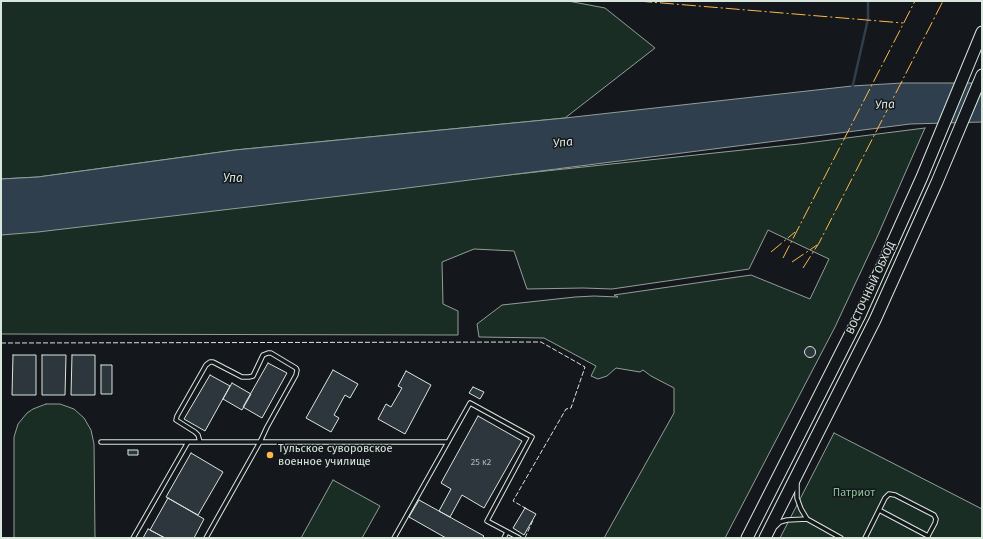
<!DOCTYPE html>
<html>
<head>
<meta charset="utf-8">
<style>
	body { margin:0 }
	#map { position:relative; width:983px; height:539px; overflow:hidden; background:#14181c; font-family:"Fira Sans",sans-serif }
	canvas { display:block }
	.frame { position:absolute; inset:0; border:2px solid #d8e6dc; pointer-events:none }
</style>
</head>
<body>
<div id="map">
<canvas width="983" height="539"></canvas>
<div class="frame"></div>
</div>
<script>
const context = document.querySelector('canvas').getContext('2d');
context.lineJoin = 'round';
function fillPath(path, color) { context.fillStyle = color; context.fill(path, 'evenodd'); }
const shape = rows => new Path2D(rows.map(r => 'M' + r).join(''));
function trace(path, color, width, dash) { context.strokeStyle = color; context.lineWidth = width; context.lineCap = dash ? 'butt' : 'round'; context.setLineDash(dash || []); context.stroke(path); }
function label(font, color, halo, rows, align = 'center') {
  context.font = font + ' "Fira Sans",sans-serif'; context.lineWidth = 3; context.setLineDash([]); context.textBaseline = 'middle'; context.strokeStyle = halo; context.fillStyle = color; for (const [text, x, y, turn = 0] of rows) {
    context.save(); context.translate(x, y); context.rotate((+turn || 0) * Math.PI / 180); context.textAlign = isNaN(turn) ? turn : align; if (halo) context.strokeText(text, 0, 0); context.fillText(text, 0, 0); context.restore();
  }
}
const green = shape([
	[1,1,568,1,605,8,655,48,565,118,235,150,38,177,1,179,1,1],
	[925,128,878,235,835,327,725,538,604,538,674,413,674,388,651,376,643,370,640,372,616,368,607,376,598,379,591,376,596,366,544,338,479,337,477,324,502,305,575,297,594,296,618,297,614,295,751,275,810,299,829,259,768,230,749,269,612,289,583,288,527,289,514,251,474,249,442,262,443,304,458,311,458,335,1,334,1,229,799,144,925,128],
	[46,404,60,404,74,409,84,418,91,430,94,444,95,538,14,538,14,437,18,424,27,413,33,409,46,404],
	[834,433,982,509,982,538,780,538,834,433],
	[333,480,380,506,362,538,301,538,333,480]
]);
fillPath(green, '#1a2d24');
trace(green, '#939e99', 1);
const water = shape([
	[902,83,982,83,982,122,910,124,399,189,38,232,1,235,1,179,38,177,235,150,565,118,852,86,902,83]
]);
fillPath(water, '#2f3f4d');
trace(water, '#939e99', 1);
trace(shape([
	[852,89,868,19,868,1]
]), '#2f3f4d', 2.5);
const building = shape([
	'804.5 352a5.5 5.5 0 1 1 11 0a5.5 5.5 0 1 1-11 0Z',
	[13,355,36,355,36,395,12,395,13,355],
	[42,355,66,355,65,395,42,395,42,355],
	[72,355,95,355,95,395,71,395,72,355],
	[268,363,287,373,262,418,243,407,268,363],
	[101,365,112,365,112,394,101,394,101,365],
	[333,370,358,384,350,398,345,395,334,415,339,418,331,432,306,418,333,370],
	[406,371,431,385,405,434,378,419,386,404,391,407,402,388,398,386,406,371],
	[210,375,230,386,205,431,184,419,210,375],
	[232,383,251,394,242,410,223,399,232,383],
	[473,387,484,392,480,399,469,393,473,387],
	[478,416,522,441,484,508,462,495,450,517,439,511,451,489,441,483,478,416],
	[128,450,138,450,138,455,128,455,128,450],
	[191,453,223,472,198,515,166,497,191,453],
	[168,498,204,519,194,538,165,538,150,530,168,498],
	[419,500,484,536,482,538,446,538,409,517,419,500],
	[525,508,536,514,524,535,513,528,525,508],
	[148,529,150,530,165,538,143,538,148,529]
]);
fillPath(building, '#2c363c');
trace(building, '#d8e6dc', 1);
const lane = shape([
	[101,442,188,442],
	[200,442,198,435,195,432,176,420,177,416,206,365,210,362,213,362,242,377,249,377,253,376,263,355,268,353,271,353,296,368,297,370,296,375,267,427,260,442,206,538],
	[797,484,797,498,801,509,807,519,841,538],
	[879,510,885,498,889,494,895,495,934,515,936,519,935,523,928,536],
	[776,526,780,522,787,520,807,519],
	[133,538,188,442,448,442],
	[394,538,470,403,532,437,487,521,519,538],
	[504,538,507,532],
	[865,538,879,510,928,536,928,537]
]);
const primary = shape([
	[747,538,860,315,922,177,982,32],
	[765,538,875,320,937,182,982,75]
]);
trace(lane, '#d8e6dc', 5.5);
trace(primary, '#d8e6dc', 13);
trace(lane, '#14181c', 3.5);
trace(primary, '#14181c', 11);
trace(shape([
	[1,343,541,342,585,367,571,408,566,409,513,501,527,509],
	[525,538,533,520]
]), '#d8e6dc', 1, [5, 2]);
trace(shape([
	[638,1,903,23],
	[771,252,795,232],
	[783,258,915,1],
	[792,262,817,245],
	[803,268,819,243,943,1]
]), '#ffb74d', 1, [14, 3, 2, 3]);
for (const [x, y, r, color] of [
	[270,455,4,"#ffb74d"]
]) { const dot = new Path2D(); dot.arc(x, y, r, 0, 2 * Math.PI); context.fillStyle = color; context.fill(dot); trace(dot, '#14181c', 1.5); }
label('9px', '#adbab4', null, [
	["25 к2",481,462]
]);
label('11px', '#d8e6dc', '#14181c', [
	["ВОСТОЧНЫЙ ОБХОД",871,288,-65]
]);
label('11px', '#d8e6dc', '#14181c', [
	["Тульское суворовское",278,449],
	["военное училище",278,462]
], 'left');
label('11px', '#8ac095', '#14181c', [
	["Патриот",854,493]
]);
label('italic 12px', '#d8e6dc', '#14181c', [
	["Упа",885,105,-3],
	["Упа",563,143,-7],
	["Упа",233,179]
]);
</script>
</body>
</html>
